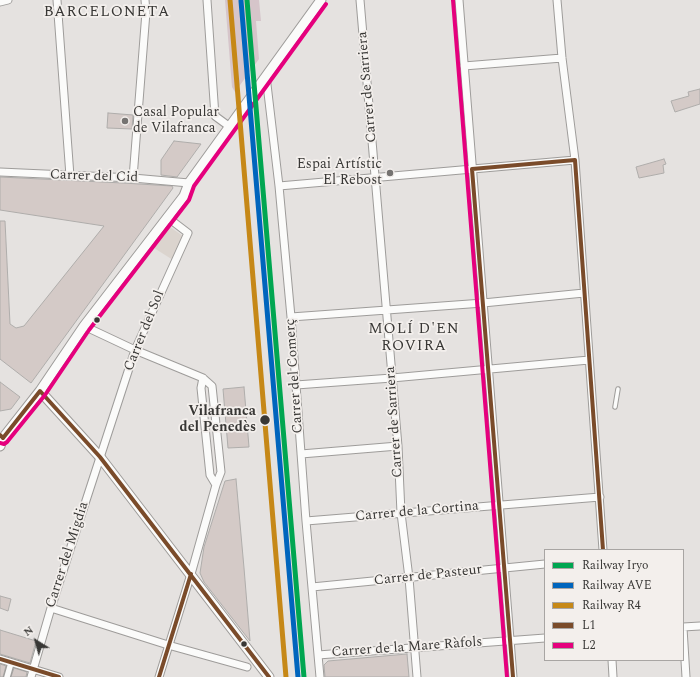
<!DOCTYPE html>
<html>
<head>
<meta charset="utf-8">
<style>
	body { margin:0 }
	#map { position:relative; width:700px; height:677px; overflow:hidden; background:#e5e2e0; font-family:Spectral,serif }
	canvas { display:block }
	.legend { position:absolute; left:544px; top:549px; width:140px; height:112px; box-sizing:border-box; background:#f3efec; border:1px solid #a8a5a3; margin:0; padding:5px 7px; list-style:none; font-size:12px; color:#383735 }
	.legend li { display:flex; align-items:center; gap:8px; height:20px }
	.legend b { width:20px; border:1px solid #a8a5a3 }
	.north { position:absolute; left:16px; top:621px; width:40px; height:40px; -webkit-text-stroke:3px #f3efec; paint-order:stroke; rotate:323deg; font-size:11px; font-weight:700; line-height:16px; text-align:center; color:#383735 }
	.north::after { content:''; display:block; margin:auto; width:14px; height:18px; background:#383735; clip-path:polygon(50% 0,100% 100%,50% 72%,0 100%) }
</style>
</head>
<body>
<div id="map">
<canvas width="700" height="677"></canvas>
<ul class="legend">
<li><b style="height:5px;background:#00a651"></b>Railway Iryo</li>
<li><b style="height:5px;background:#0065bd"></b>Railway AVE</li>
<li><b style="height:5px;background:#c68817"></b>Railway R4</li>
<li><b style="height:5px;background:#7a4b2a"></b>L1</li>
<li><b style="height:5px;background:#e5007d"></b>L2</li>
</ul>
<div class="north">N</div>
</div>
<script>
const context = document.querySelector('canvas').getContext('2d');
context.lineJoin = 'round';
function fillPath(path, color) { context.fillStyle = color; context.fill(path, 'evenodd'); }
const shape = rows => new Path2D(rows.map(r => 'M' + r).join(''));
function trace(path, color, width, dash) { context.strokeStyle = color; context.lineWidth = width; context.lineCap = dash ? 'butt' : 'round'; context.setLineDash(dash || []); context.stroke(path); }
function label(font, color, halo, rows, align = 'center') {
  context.font = font + ' Spectral,serif'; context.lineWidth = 3.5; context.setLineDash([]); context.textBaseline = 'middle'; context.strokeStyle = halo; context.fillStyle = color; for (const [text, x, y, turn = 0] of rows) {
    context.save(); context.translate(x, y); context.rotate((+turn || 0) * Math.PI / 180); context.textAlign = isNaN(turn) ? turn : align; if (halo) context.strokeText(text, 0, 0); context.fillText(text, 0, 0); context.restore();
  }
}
fillPath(shape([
	[170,227,183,236,173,260,154,248]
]), '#dbd4ce');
fillPath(shape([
	[225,0,259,0,261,21,256,21,259,59,235,92,232,87]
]), '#d6c5ca');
const building = shape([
	[700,89,700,104,675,112,671,101,689,96,688,92,700,89],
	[108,113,133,115,132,129,107,128,108,113],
	[174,141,201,144,177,177,161,175,161,160,174,141],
	[664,159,666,164,663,165,664,173,639,178,636,167,664,159],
	[0,177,123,183,172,186,173,188,31,383,0,359,0,221,5,221,10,324,16,328,24,326,104,226,0,210,0,177],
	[0,382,20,397,11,409,0,411,0,382],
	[244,387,249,447,228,448,223,389,244,387],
	[236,479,244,568,250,641,204,582,200,573,204,547,225,481,236,479],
	[0,596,11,599,8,611,0,608,0,596],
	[0,630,36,641,30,663,0,654,0,630],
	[407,654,409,677,325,677,324,665,328,661,407,654],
	[0,664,6,666,3,677,0,677,0,664],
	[14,668,27,672,26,677,11,677,14,668]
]);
fillPath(building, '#d4cac7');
trace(building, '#afadab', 1);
const service = shape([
	[615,407,618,389]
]);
const pedestrian = shape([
	[7,677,11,663]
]);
const minor = shape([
	[57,0,70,176],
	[207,0,215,116,230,127],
	[360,0,398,446,401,513,409,578,417,677],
	[459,0,513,677],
	[557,0,562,58,575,160,603,550],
	[0,2,8,0],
	[464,66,562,58],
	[266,76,279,186,291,317,306,521,320,677],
	[0,172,133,178,189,183],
	[133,178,146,12,145,0],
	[279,186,575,160],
	[291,317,483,303,584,293],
	[84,326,135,350,203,378,212,386,221,472,216,485,191,574,159,677],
	[203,378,201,388,210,475,216,485],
	[296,385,392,378,589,360],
	[301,454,398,446],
	[306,521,600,497],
	[312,587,545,564],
	[51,608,168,645,247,667],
	[683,627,700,626],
	[683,628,686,677],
	[318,655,545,638],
	[0,659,59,677],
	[612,660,613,677],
	[31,677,51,608,135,350,188,233,167,217]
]);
const tertiary = shape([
	[40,391,100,457,269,677],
	[0,446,3,438,40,391,84,326,184,196,189,183,321,0]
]);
trace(service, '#9e9c9a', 5.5);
trace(pedestrian, '#9e9c9a', 8);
trace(minor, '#9e9c9a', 9);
trace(tertiary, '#9e9c9a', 11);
trace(service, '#fbfbfa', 3.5);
trace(pedestrian, '#fbfbfa', 5.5);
trace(minor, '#fbfbfa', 7);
trace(tertiary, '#fbfbfa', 9);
trace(shape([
	[0,435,3,438,40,391,100,457,269,677],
	[0,659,59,677],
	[159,677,191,574],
	[513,677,472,169,575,160,603,550]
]), '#7a4b2a', 4);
trace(shape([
	[453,0,507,677],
	[0,443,4,444,7,442,45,395,89,330,189,200,194,186,326,4]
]), '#e5007d', 4);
trace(shape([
	[247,0,304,677]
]), '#00a651', 5);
trace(shape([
	[241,1,298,677]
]), '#0065bd', 5);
trace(shape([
	[230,0,286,677]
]), '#c68817', 5);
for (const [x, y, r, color] of [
	[125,121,4,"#757371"],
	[390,173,4,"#757371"],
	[97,320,3.5,"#383735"],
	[265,420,5.5,"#383735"],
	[244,644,3.5,"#383735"]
]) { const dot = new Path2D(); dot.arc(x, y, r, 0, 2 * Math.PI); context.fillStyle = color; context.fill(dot); trace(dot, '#f3efec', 1.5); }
label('14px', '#383735', '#f3efec', [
	["Carrer de Sarriera",368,87,-95],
	["Carrer del Cid",94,177,2],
	["Carrer del Sol",145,331,-68],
	["Carrer del Comerç",295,376,-94],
	["Carrer de Sarriera",395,422,-94],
	["Carrer de la Cortina",417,512,-5],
	["Carrer del Migdia",68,555,-72],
	["Carrer de Pasteur",428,576,-6],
	["Carrer de la Mare Ràfols",407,648,-4]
]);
label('14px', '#383735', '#f3efec', [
	["Casal Popular",133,113],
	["de Vilafranca",133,129],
	["Espai Artístic",382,165,"right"],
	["El Rebost",382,181,"right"]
], 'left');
label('bold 14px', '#383735', '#f3efec', [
	["Vilafranca",256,412],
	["del Penedès",256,428]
], 'right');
context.letterSpacing = '1px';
label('15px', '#383735', '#f3efec', [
	["BARCELONETA",107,13],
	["MOLÍ D'EN",414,330],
	["ROVIRA",414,347]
]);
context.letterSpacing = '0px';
</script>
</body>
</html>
